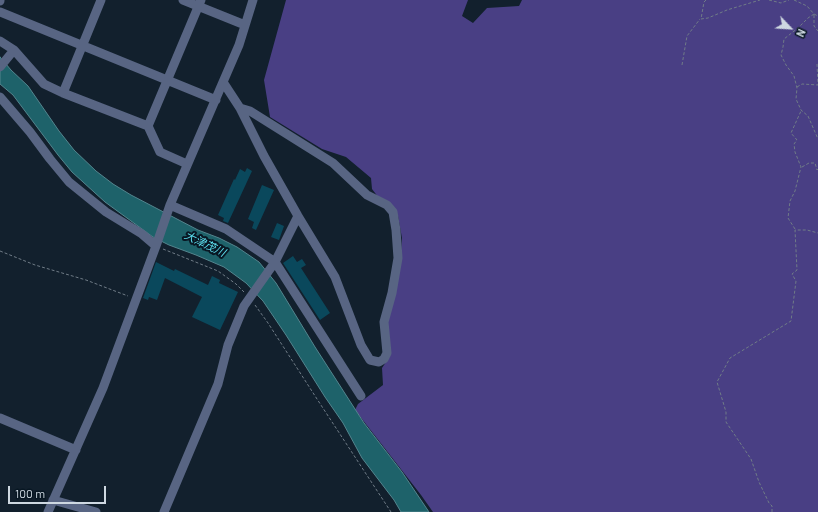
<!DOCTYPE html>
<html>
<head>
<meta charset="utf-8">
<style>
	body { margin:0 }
	#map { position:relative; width:818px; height:512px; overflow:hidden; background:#12202d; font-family:Barlow,sans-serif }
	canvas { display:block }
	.north { position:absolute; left:770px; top:8px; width:40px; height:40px; -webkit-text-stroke:3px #081723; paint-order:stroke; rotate:115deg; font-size:11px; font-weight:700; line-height:16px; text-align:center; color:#ced8e1 }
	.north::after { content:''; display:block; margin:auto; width:14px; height:18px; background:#ced8e1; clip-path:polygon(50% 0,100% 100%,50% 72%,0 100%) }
	.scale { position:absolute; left:8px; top:486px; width:98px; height:18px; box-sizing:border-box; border:2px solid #ced8e1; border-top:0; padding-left:5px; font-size:12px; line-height:14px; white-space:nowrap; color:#ced8e1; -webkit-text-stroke:3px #081723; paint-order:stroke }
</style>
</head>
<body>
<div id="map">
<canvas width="818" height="512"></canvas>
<div class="north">N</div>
<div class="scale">100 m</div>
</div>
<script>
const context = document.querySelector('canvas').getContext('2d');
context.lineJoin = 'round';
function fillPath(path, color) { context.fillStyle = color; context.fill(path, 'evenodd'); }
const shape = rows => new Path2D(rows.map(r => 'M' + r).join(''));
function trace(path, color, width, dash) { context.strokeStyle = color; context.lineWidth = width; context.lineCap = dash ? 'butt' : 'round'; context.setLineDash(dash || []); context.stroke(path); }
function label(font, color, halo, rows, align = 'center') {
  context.font = font + ' Barlow,"Noto Sans JP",sans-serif'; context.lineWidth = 4; context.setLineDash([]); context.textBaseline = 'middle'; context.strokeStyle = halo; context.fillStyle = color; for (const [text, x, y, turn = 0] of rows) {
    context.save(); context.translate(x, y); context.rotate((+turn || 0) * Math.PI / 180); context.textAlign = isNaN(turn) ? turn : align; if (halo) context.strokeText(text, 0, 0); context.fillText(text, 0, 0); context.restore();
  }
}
fillPath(shape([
	[286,0,468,0,462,16,473,23,487,8,519,6,522,0,818,0,818,512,433,512,421,495,355,410,358,404,383,385,382,368,390,356,386,324,400,269,402,238,398,216,391,207,385,206,372,189,371,178,346,157,322,149,270,117,264,80]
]), '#493f84');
const water = shape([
	[0,57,11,70,28,86,59,131,74,150,96,171,113,184,131,195,198,230,219,238,237,247,259,262,276,283,315,347,364,423,402,472,429,512,401,512,394,500,362,458,343,423,325,397,286,335,263,301,246,283,224,267,196,255,169,245,153,237,105,202,72,172,58,155,13,95,0,84,0,57]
]);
fillPath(water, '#1e626a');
trace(water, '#53858e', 1);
fillPath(shape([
	[247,168,252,171,228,223,223,221,224,218,218,215,234,179,235,180,240,169,245,172],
	[262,185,274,190,256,230,252,228,254,222,248,219],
	[277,223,284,226,279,240,271,237],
	[293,256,297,262,302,259,306,265,301,268,330,313,320,320,283,263],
	[156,262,174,271,175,269,208,285,212,276,220,280,219,283,238,292,220,330,192,317,202,297,165,278,157,300,149,297,148,300,143,298]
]), '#0a485c');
trace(shape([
	[706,0,704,2,701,19,708,18,727,10,760,0],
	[769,0,781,3,789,0],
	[794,0,807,6,814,14,818,16],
	[814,14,808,18,798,28,784,39,783,47,781,55,786,65,794,76,797,88,796,99,801,110,808,116,818,139],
	[814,15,814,26,818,31],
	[682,65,687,36,700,19],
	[797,87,802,84,818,85,817,64,818,63],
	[802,167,809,163,815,163,817,170,818,169],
	[795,229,788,218,790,201,795,191,801,167,795,152,794,144,797,140,791,133,801,111],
	[163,249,218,271,236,284,244,292],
	[0,251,35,265,86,280,128,296],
	[255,305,268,323,317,399,391,512],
	[772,512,772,506,769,503,759,482,751,459,726,422,726,412,717,382,730,358,791,321,796,281,792,274,797,270,795,230,807,230,818,233]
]), '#707c87', 1, [3, 2]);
trace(shape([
	[183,0,245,25],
	[0,1,0,0],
	[0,12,216,100],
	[0,41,14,50,44,84,63,93,148,126,160,152,187,164],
	[0,67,14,50],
	[223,82,240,108,264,156,298,216,335,277,361,345,370,360,379,362,384,359,387,353,384,322,392,293,398,258,396,230,393,212,387,205,367,195,333,163,250,111,240,108],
	[63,93,101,0],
	[0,97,30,132,50,159,69,182,106,212,142,234,156,246],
	[148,126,201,0],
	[170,205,226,229,275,262,361,396],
	[0,418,76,450],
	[53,500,96,512],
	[48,512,103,388,156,246,170,205,223,82,239,45,253,0],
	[164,512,218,384,228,345,244,306,275,262,298,216]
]), '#586583', 9);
label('italic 11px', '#5bdbea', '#081723', [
	["大津茂川",205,244,26]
]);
</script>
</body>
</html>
